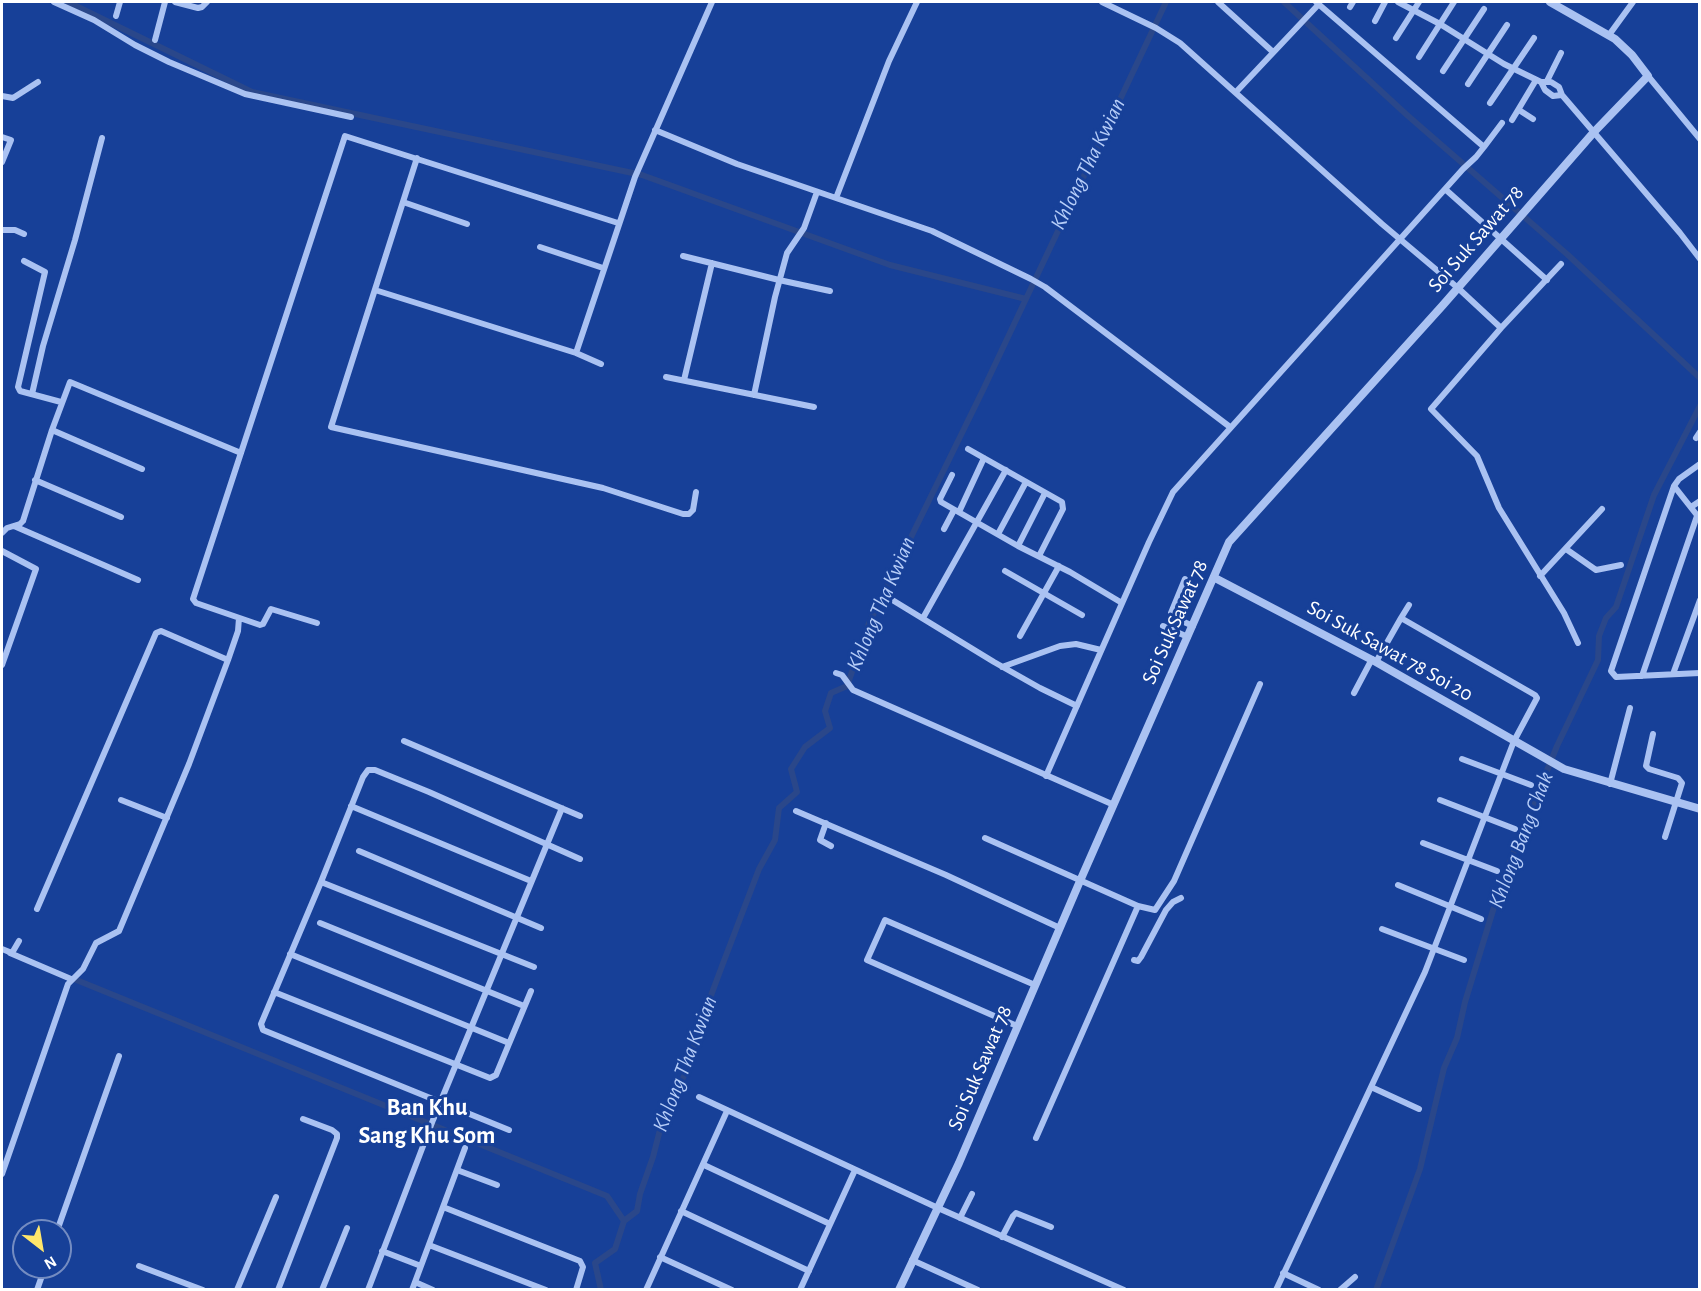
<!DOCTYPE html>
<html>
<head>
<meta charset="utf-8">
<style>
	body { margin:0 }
	#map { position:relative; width:1701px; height:1291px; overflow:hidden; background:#174098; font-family:"Alegreya Sans",sans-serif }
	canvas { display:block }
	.frame { position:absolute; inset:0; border:3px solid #fff; pointer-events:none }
	.north { position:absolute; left:12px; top:1219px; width:60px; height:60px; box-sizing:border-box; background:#174098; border:2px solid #748cc1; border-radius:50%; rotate:149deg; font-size:16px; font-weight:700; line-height:24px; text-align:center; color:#fff }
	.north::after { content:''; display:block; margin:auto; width:21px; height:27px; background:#ffe66b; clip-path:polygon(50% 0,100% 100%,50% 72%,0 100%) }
</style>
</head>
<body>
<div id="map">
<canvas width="1701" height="1291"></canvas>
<div class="frame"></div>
<div class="north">N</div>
</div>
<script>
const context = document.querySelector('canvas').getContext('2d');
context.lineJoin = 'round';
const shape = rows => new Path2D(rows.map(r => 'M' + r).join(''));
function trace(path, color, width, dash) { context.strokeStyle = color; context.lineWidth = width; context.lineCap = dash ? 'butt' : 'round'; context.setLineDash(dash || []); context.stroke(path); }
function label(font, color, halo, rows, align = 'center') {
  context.font = font + ' "Alegreya Sans",sans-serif'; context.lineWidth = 6; context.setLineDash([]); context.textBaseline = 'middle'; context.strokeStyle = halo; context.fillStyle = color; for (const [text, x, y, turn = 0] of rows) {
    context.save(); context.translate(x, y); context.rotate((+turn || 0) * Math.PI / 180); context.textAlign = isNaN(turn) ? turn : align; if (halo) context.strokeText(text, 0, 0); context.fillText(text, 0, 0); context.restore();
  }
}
trace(shape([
	[68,2,252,92,642,175,890,265,1026,299],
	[1284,2,1407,115,1568,255,1700,378],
	[74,979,607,1196,624,1221],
	[601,1290,595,1263,615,1249,624,1221,637,1211,640,1194,653,1157,663,1118,686,1072,700,1025,722,966,759,869,775,840,779,808,797,792,791,769,805,747,830,728,825,711,831,693,847,686,869,623,983,390,1166,2],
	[1376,1290,1420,1169,1444,1068,1457,1038,1465,1002,1502,881,1557,746,1598,660,1599,636,1606,618,1616,607,1654,495,1700,406]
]), '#2a478a', 6);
trace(shape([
	[54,2,94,20,135,45,169,62,245,94,351,117],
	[175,2,198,8,202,7,207,2],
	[1102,2,1156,28,1180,43,1382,224,1458,288,1501,328],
	[1218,2,1273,52],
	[1398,2,1440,24,1504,64,1541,82,1545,90,1553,96,1562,95],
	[1350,7,1353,2],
	[116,16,120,2],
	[1375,21,1385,2],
	[1609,35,1633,2],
	[1396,38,1419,2],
	[155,40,165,2],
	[1419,57,1454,2],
	[1443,71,1484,9],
	[1648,76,1700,139],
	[1547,81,1561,53],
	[1541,82,1551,82,1559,87,1562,95,1680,233,1700,259],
	[1468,84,1507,25],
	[1236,92,1319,4],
	[2,96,13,98,38,82],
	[1490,103,1534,38],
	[1519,110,1533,119],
	[1512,120,1536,80],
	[655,130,737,164,932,231,1031,279,1045,287,1230,427],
	[2,137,11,140,2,162],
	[1484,147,1502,123],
	[417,158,331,427,603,488,683,514,689,514,693,510,696,492],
	[1445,189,1547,280],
	[836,198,889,61,917,2],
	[403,202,467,224],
	[2,230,15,230,24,234],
	[540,247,603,268],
	[683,256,779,280,830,291],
	[24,261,45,272,18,387,20,391,61,402],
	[1561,264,1501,328,1431,409,1477,456,1499,508,1564,613,1578,643],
	[375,290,576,353,601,364],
	[576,353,635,177,712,2],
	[666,377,814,407],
	[684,380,712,263],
	[32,394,43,346,75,240,102,138],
	[754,395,775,297,787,253,804,228,817,192],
	[52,430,142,469],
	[1696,438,1700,432],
	[968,449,1062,502,1063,509,1039,556],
	[952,475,940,499,941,502,1018,546,1070,572,1122,603],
	[35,480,121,517],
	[1674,486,1679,479,1700,464],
	[1691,507,1700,501],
	[959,512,984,458],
	[1700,519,1674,486,1611,671,1616,677,1700,673],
	[14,526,138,580],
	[944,529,954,510],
	[2,533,7,528,20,524,23,521,52,430,70,382,241,453],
	[998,534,1026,482],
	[1018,546,1045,493],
	[1566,549,1596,570,1621,565],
	[2,551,36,569,2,665],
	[1005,571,1082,615],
	[1540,576,1602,509],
	[1185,579,1171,613,1173,617,1193,626],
	[894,601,994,662,1040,688,1077,706],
	[923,618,1006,470],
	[1401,618,1409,605],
	[317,623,271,609,263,624,260,625,196,603,193,599,345,136,618,223],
	[1163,626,1188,637],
	[1020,636,1059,566],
	[1376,662,1401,618,1535,695,1537,698,1514,741,1425,972,1371,1087,1419,1109],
	[1002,667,1060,646,1076,644,1101,650],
	[836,673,842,675,853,690,1114,805],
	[1673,674,1700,600],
	[1642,676,1697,516],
	[1354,693,1372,659],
	[1653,734,1646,766,1649,769,1678,778,1682,783,1665,837],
	[404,741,580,816],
	[1462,759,1531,785],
	[1046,776,1149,542,1173,492,1463,169,1476,157,1484,147,1316,2],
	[1610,784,1630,708],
	[121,800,167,818],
	[1440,800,1515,829],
	[351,806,531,881],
	[796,811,946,875,1060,928],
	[826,823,820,840,831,846],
	[985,838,1138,906,1155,910,1174,881,1260,684],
	[1423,843,1497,871],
	[359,851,541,928],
	[321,882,534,967],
	[1398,885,1481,919],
	[37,909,156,633,161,631,228,660],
	[320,923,524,1006],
	[1382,929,1464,960],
	[2,949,12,953,19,941],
	[10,953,71,979],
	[290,954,509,1043],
	[1134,960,1138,961,1141,957,1166,910,1173,902,1181,898],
	[274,992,490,1078,496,1075,531,991],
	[1017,1026,867,960,885,920,1035,985],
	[699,1097,938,1208,1124,1290],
	[509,1130,263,1030,261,1024,321,882,363,777,368,770,375,770,429,792,580,859],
	[1036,1138,1138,906],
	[704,1165,830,1224],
	[457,1170,497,1185],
	[2,1174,68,984,83,969,96,943,119,931,189,764,228,660,238,631,239,618],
	[443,1207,580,1261,583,1267,576,1290],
	[681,1211,809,1271],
	[960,1218,972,1194],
	[57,1231,119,1056],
	[1002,1237,1013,1216,1016,1213,1051,1227],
	[429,1245,546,1290],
	[382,1251,421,1266],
	[660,1257,732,1290],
	[912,1260,978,1290],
	[139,1266,203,1290],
	[1283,1273,1319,1290],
	[415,1282,433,1290],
	[37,1290,45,1267],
	[237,1290,276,1197],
	[278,1290,337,1138,337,1134,332,1130,303,1119],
	[322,1290,347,1228],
	[368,1290,433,1120,562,808],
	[412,1290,465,1148],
	[646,1290,727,1111],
	[800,1290,855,1170],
	[1276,1290,1371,1087],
	[1340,1290,1355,1277]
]), '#aac2f2', 6);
trace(shape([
	[1215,578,1376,662,1564,769,1700,809],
	[899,1290,959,1163,1080,881,1229,542,1443,305,1594,132,1648,76,1632,55,1615,39,1550,2]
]), '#aac2f2', 8);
label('21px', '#fff', '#174098', [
	["Soi Suk Sawat 78",1476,239,-49],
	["Soi Suk Sawat 78",1175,622,-66],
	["Soi Suk Sawat 78 Soi 20",1390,651,29],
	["Soi Suk Sawat 78",980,1068,-67]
]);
label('italic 22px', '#b6cdf8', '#174098', [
	["Khlong Tha Kwian",1088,164,-64],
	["Khlong Tha Kwian",881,604,-67],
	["Khlong Bang Chak",1521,840,-69],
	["Khlong Tha Kwian",685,1064,-69]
]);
label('bold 24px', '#fff', '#174098', [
	["Ban Khu",427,1108],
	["Sang Khu Som",427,1136]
]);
</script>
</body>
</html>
